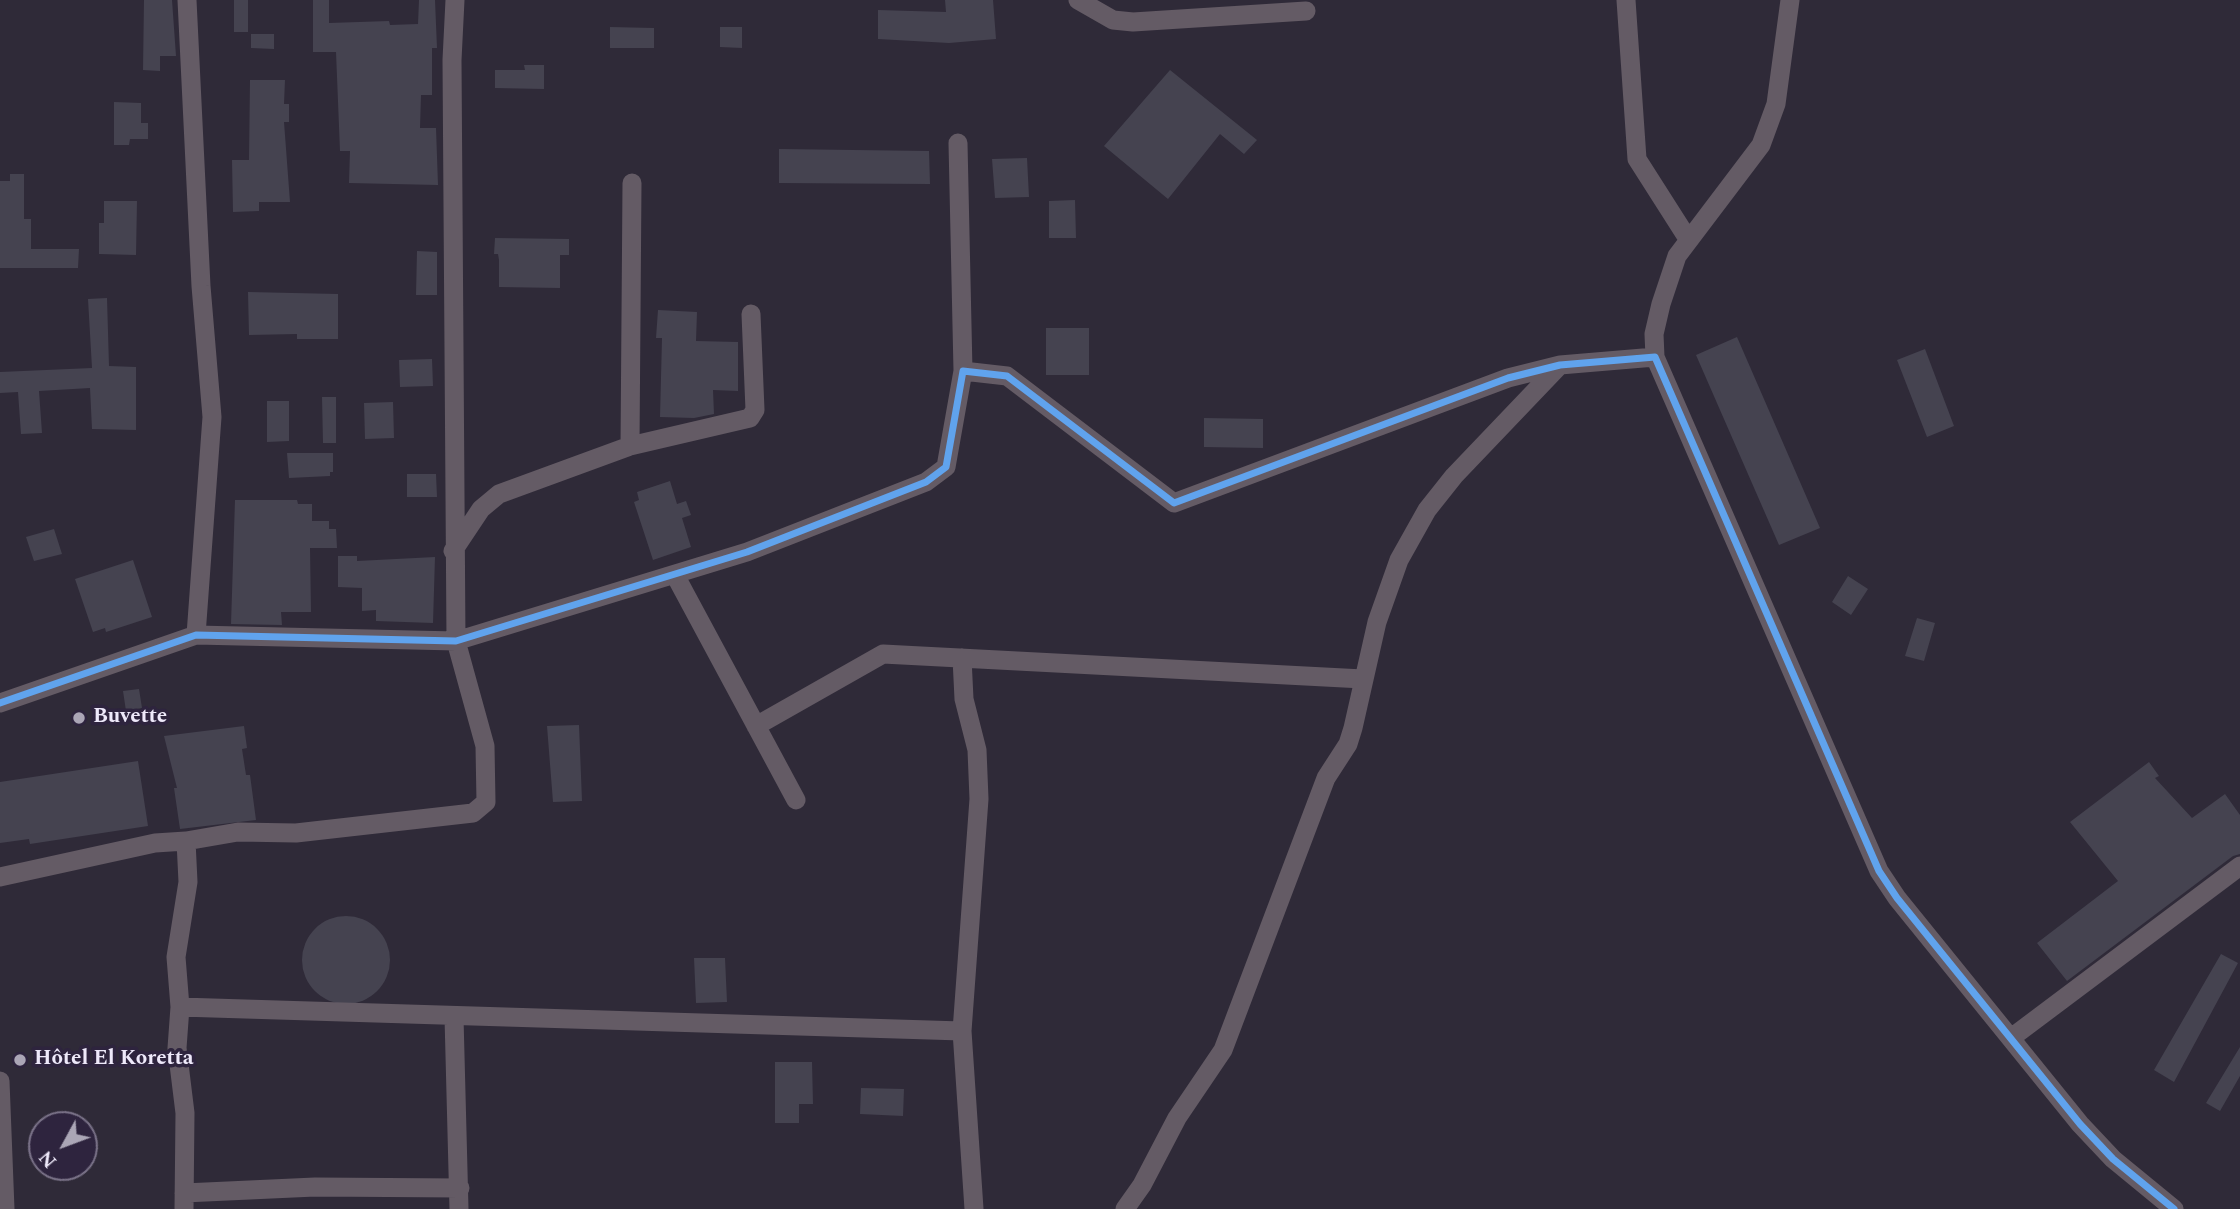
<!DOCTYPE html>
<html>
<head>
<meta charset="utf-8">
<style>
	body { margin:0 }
	#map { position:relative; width:2240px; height:1209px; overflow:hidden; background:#2f2a38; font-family:Spectral,serif }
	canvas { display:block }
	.north { position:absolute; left:28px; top:1111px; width:70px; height:70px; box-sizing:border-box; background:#2e243e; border:2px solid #7b7389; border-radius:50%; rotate:229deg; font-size:19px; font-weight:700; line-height:28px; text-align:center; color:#eee9fa }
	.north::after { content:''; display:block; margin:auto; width:24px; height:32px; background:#aba6b6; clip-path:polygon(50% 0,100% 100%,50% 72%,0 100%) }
</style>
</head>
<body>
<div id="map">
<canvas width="2240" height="1209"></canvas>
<div class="north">N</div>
</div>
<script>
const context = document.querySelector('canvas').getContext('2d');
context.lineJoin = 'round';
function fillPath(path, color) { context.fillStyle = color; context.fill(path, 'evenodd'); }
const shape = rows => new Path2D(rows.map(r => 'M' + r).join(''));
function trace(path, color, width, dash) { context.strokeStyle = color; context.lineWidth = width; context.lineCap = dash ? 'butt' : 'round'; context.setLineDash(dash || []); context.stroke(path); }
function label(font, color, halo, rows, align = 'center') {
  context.font = font + ' Spectral,serif'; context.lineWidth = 7; context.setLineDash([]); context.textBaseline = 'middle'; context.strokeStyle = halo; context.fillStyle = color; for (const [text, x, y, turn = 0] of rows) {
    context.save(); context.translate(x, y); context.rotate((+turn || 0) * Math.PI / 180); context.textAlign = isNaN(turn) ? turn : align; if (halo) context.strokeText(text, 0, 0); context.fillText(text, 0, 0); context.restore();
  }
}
fillPath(shape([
	[144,0,172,0,176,56,160,56,160,71,143,70],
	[234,0,248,0,248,32,234,32],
	[313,0,329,0,329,23,389,21,390,25,418,24,419,0,435,0,437,48,432,48,432,95,421,95,420,128,436,128,438,185,349,183,350,151,340,151,336,52,313,52],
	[945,0,993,0,996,39,949,43,878,39,878,10,946,12],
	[610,27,654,28,654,48,610,48],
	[720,27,742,27,742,48,720,47],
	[251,34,274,34,274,49,251,48],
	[524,65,544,65,544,89,495,88,495,70,525,70],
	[1170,70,1257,140,1244,154,1220,134,1168,199,1104,146],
	[250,80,285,80,284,104,289,104,289,122,284,122,290,202,259,202,259,211,233,212,232,160,249,160],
	[114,102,141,103,141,123,148,123,148,139,130,139,129,145,114,145],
	[779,149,929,151,930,184,779,183],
	[1027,158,1029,197,995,198,992,159],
	[10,174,24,174,24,219,31,219,31,249,79,249,78,268,0,268,0,181,10,181],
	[1075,200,1076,238,1049,238,1049,201],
	[104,201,137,201,136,255,99,254,99,223,104,223],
	[495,238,569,239,569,255,560,255,560,288,499,287,499,260,498,254,494,254],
	[417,251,437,252,437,295,416,295],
	[248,292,338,294,338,339,297,339,297,334,249,335],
	[107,298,109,366,136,367,136,430,92,429,90,388,39,391,42,433,21,434,18,392,0,393,0,372,92,368,88,299],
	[658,310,697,312,696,341,738,342,738,391,713,390,714,414,694,418,660,417,662,338,656,338],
	[1046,328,1089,328,1089,375,1046,375],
	[1737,337,1820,528,1779,545,1696,355],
	[1925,349,1954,426,1927,437,1897,360],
	[432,359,433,386,400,387,399,360],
	[322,397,336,397,336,443,323,443],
	[267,401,289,401,289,441,267,442],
	[393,402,394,438,365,439,364,403],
	[1204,418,1263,419,1263,448,1204,447],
	[287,453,333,453,333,472,330,472,330,476,289,478],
	[407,474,436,474,437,497,407,497],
	[670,481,677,504,686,501,691,515,682,518,691,547,653,560,634,502,639,500,637,492],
	[235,500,297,500,298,504,312,504,312,521,329,521,329,529,336,529,337,548,310,548,311,612,281,612,282,625,231,624],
	[54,529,62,554,34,561,26,537],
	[338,556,357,556,357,561,435,557,433,623,376,621,376,610,362,611,362,588,338,587],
	[133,560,152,617,106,632,105,628,93,632,75,579],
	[1848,576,1868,589,1851,615,1832,602],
	[1917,618,1935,623,1924,661,1905,656],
	[139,689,142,708,126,711,123,691],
	[579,725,582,801,553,802,547,726],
	[244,726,247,748,242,749,246,775,250,775,256,820,180,829,174,788,177,788,164,736],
	[138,761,148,826,30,844,29,839,0,843,0,782],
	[2149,762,2159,776,2155,778,2192,818,2225,794,2240,815,2240,854,2233,856,2067,981,2037,943,2118,881,2070,822],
	'302 960a44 44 0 1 1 88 0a44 44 0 1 1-88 0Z',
	[2221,954,2238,963,2174,1082,2154,1070],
	[694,958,725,958,727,1002,696,1003],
	[2240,1047,2240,1076,2220,1111,2206,1103],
	[775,1062,812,1062,813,1104,799,1104,799,1123,775,1123],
	[861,1088,904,1089,903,1116,860,1114]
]), '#454350');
trace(shape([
	[187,0,201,286,212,417,196,635],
	[1078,0,1113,20,1133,22,1306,11],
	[1626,0,1637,159,1688,239],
	[958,143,963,371],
	[1655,357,1654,334,1661,304,1677,256,1761,145,1776,104,1790,0],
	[630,446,632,183],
	[453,551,481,509,499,494,630,446,750,418,755,410,751,314],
	[675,575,796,800],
	[962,658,964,699,977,750,979,799,962,1031,974,1209],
	[0,703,196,635,456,641,747,552,926,482,946,467,963,371,1007,376,1174,503,1508,378,1560,365,1655,357,1879,871,1897,898,2080,1124,2113,1159,2174,1209],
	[756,726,883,654,1363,679],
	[186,841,238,832,296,833,473,813,486,802,485,746,456,641,452,60,455,0],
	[0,877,155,843,186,841,188,882,176,957,180,1007,177,1048,185,1113,184,1209],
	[180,1007,962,1031],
	[454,1017,459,1209],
	[2011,1038,2240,866],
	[0,1081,5,1209],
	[184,1193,315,1187,460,1188],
	[1125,1209,1142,1185,1177,1118,1223,1050,1326,778,1348,744,1353,728,1377,622,1399,560,1427,510,1454,476,1560,365]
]), '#645b65', 19);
trace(shape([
	[0,703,196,635,456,641,747,552,926,482,946,467,963,371,1007,376,1174,503,1508,378,1560,365,1655,357,1879,871,1897,898,2080,1124,2113,1159,2174,1209]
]), '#60a3ed', 7);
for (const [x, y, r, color] of [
	[79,718,7,"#aba6b6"],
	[20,1060,7,"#aba6b6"]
]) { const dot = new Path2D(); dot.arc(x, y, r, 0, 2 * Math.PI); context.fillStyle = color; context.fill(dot); trace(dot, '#2e243e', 2.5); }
label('bold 21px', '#eee9fa', '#2e243e', [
	["Buvette",93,718],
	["Hôtel El Koretta",34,1060]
], 'left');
</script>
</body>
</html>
